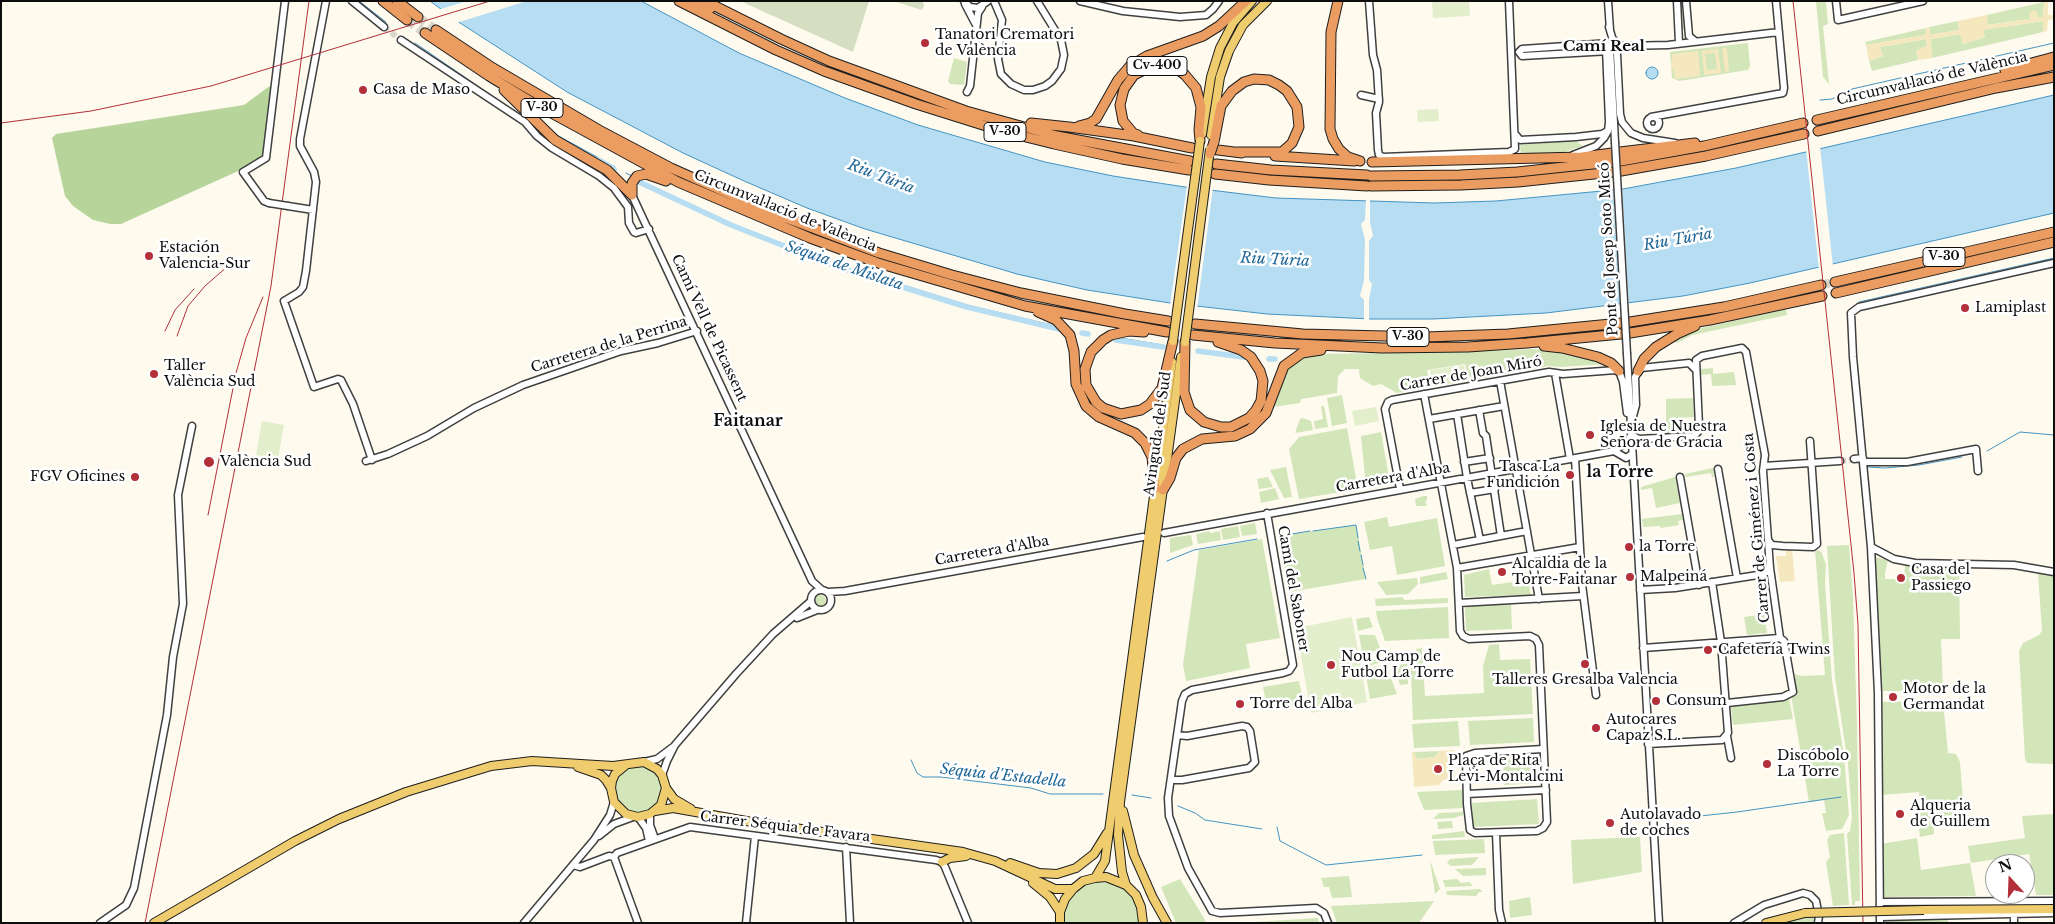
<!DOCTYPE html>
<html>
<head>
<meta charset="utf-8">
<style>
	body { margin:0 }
	#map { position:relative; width:2055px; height:924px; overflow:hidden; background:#fefaee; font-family:"Libre Baskerville",serif }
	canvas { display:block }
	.frame { position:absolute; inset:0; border:2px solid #0d0d0d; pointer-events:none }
	.north { position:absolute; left:1985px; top:854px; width:50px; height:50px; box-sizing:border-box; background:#fff; border:1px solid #9e9e9e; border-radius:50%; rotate:340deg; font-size:14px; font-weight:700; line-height:20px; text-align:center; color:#0d0d0d }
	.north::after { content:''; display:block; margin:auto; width:18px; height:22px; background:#b32f39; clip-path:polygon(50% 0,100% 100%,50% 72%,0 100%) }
</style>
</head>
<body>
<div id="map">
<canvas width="2055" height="924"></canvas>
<div class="frame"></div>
<div class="north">N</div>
</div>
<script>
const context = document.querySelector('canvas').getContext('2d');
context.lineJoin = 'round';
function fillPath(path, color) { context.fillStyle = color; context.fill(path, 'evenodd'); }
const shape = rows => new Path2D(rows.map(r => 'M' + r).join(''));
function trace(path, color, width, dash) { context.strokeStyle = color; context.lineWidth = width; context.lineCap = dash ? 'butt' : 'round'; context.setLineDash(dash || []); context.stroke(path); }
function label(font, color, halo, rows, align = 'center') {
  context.font = font + ' "Libre Baskerville",serif'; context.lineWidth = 5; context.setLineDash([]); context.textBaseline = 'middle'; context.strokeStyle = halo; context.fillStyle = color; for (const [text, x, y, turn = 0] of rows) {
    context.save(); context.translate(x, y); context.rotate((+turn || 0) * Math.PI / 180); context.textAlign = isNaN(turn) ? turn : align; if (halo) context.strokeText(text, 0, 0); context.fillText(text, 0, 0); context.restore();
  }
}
fillPath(shape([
	[1679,1,1684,1,1686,30,1681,30],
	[1816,1,1826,1,1828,24,1823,26,1829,84,1823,77],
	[2044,2,2043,17,2038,17,2035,10,2030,19,1987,25,1987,15],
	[1958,21,1959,30,1930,35,1929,27],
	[2044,21,2043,32,1932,58,1931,39,1960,34,1963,44,1985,37,1982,30],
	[1926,28,1926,35,1866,45,1865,42],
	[962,32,969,34,967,52,955,48],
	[1926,39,1927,46,1916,51,1918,60,1872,71,1869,61,1883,56,1880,47],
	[1748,43,1750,66,1748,70,1679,81,1672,78,1670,52],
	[954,58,967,62,964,85,950,84,948,81],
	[1570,141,1577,142,1583,146,1564,152,1521,155,1520,145],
	[1786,309,1787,315,1692,335,1677,343,1673,341,1698,329],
	[1533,349,1551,351,1607,364,1559,367,1549,366,1469,381,1465,364,1427,370,1430,387,1397,393,1381,384,1373,386,1360,378,1359,369,1345,369,1338,376,1337,393,1301,399,1300,403,1273,407,1283,374,1296,359,1314,354,1457,352],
	[1713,368,1713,374,1734,372,1736,384,1737,385,1712,386,1711,374,1701,375,1701,369],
	[1342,395,1347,423,1332,426,1327,398],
	[1693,398,1694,417,1678,418,1679,433,1666,434,1666,399],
	[1321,406,1324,406,1328,427,1315,429,1314,421,1323,419],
	[1303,418,1311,421,1313,430,1295,433,1300,419],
	[1347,428,1358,489,1299,499,1289,449,1299,437],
	[1381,432,1390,483,1366,487,1361,436],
	[1286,467,1292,497,1284,498,1270,470],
	[1713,468,1714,477,1712,477,1711,473,1686,477,1685,474],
	[1268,477,1273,487,1259,489,1257,479],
	[1675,477,1680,503,1656,508,1652,488,1641,490,1641,487],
	[1275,488,1279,499,1261,503,1259,492],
	[1423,496,1427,496,1427,500,1425,502,1427,506,1416,506,1415,499],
	[1682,514,1683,520,1678,521,1679,525,1661,528,1660,526,1643,527,1642,519],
	[1387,517,1389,527,1437,518,1445,566,1397,575,1392,546,1370,550,1364,522],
	[1255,523,1257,534,1242,536,1240,526],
	[1356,525,1366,579,1289,592,1279,536],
	[1238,526,1240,537,1223,540,1221,529],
	[1210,531,1210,533,1220,531,1221,540,1198,544,1196,534],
	[1191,535,1193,545,1170,553,1170,538],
	[1262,539,1280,638,1246,644,1250,668,1186,681,1183,665,1199,550],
	[1849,545,1853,597,1857,726,1860,901,1855,901,1855,905,1852,905,1847,834,1850,831,1852,818,1848,764,1835,678,1827,546],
	[1815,550,1820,551,1822,553,1826,565,1825,584,1832,680,1844,756,1849,815,1842,829,1826,831,1822,813,1826,813,1824,800,1809,802,1791,695,1794,691,1795,674,1801,676,1825,675],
	[1874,557,1888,560,1885,573,1885,579,1904,579,1905,566,1959,566,1960,639,1941,639,1943,691,1880,691],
	[1489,569,1492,585,1528,580,1531,595,1465,597,1464,575],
	[1446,572,1448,579,1420,584,1420,577],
	[2038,573,2054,575,2054,764,2027,763,2025,759,2019,651,2023,643,2039,635,2042,631],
	[1417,578,1418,584,1408,594,1386,595,1377,582],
	'814 601a6 6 0 1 1 12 0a6 6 0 1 1-12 0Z',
	[1402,597,1405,600,1448,598,1448,603,1376,606,1375,599],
	[1511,604,1512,629,1466,631,1465,609,1467,606],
	[1448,607,1449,638,1385,641,1377,618,1376,611],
	[1764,614,1767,633,1747,635,1744,617],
	[1369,617,1373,627,1358,631,1356,619],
	[1359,635,1375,635,1380,648,1363,657],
	[1499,644,1500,660,1530,659,1533,714,1413,720,1410,652,1416,652,1416,649,1422,648,1425,696,1484,693,1483,666,1489,645],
	[1397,654,1399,656,1406,654,1407,660,1392,662,1390,655],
	[1384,658,1385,661,1365,667,1363,661],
	[1407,663,1408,684,1400,685,1394,667],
	[1386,665,1397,694,1370,699,1365,669],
	[1299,681,1304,705,1268,711,1263,687],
	[1789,698,1793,719,1733,725,1731,706],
	[1943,701,1948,753,1956,754,1960,762,1964,814,1920,820,1919,792,1881,795,1881,702],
	[1533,718,1534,742,1470,745,1468,721],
	[1458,721,1460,746,1414,748,1412,724],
	[1439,751,1435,757,1417,759,1414,752],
	[1535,758,1537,783,1504,785,1503,760],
	'614 789a24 24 0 1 1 48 0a24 24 0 1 1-48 0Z',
	[1462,790,1463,808,1424,810,1417,792],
	[1537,799,1539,824,1473,827,1472,803],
	[1463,812,1463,815,1454,818,1433,819,1439,813],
	[2054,814,2054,895,2036,895,2029,854,1971,863,1968,846,2025,838,2022,816],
	[1452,821,1453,828,1438,829,1437,822],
	[1933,821,1934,834,1920,837,1918,822],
	[1464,831,1465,837,1432,839,1432,835],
	[1844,833,1849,905,1833,906,1826,862,1830,857,1827,840,1830,835],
	[1640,837,1642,872,1573,884,1571,840],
	[1917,838,1921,870,1970,863,1976,896,1882,897,1881,844],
	[1484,839,1485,853,1435,855,1433,841],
	[1479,857,1472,865,1451,866,1447,863,1450,859],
	[1430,860,1440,889,1435,894],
	[1486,868,1486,875,1463,876,1455,869],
	[1349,876,1352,897,1332,898,1329,887,1324,887,1321,878],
	[1180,879,1204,918,1206,923,1176,923,1161,887],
	[1457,879,1461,883,1469,882,1473,886,1445,887,1443,880],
	[1098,882,1111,883,1123,888,1132,897,1138,909,1139,923,1064,923,1064,911,1069,900,1076,891,1085,885],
	[1480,889,1483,892,1479,892,1476,896,1447,895,1446,891],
	[1530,897,1532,915,1510,918,1509,901],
	[1434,901,1419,923,1337,923,1331,906],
	[1816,917,1815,923,1777,923,1796,918],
	[1318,918,1319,923,1232,923,1255,922],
	[1948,919,1948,923,1885,923,1885,920]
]), '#d2e6ba');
fillPath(shape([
	[271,85,264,152,260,158,236,172,121,224,110,224,93,220,73,206,65,196,52,138,56,134,244,105]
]), '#b7d59b');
fillPath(shape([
	[2046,1,2048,1,2048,15,2054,15,2054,19,2048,20,2047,31,2043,32,2043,21,1983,30,1985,37,1963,44,1960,34,1931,39,1932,58,1918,60,1916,51,1927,46,1926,39,1880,47,1883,56,1869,61,1866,45,1925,35,1926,28,1929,27,1930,35,1959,30,1958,21,1987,15,1988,25,2030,19,2029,12,2036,10,2038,17,2043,17,2044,2],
	[1722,48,1727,48,1729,71,1725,72],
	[1718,49,1721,73,1704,75,1702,51],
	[1715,53,1717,69,1707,70,1705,54],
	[1698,51,1700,76,1675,79,1673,69,1671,69,1672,54],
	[1786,550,1792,550,1795,581,1780,582,1776,556,1786,556],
	[1454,750,1455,779,1443,780,1439,785,1414,787,1412,752,1414,752,1417,759,1435,757,1439,751]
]), '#f6e8be');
fillPath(shape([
	[740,1,869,1,853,52],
	[893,1,923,1,924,6,922,10]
]), '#d5dec1');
fillPath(shape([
	[1432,1,1469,1,1470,16,1433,18],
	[1438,109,1439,121,1418,122,1417,110],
	[1464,365,1466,381,1433,387,1430,370],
	[1376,407,1379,421,1355,426,1352,411],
	[262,421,284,425,278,459,256,455],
	[1352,617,1367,702,1311,713,1296,628]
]), '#e3eecc');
const water = shape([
	[430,1,641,1,739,53,845,98,918,125,1045,162,1113,176,1185,187,1276,198,1434,203,1496,201,1623,189,1736,168,2054,95,2054,213,1750,283,1683,296,1546,313,1433,319,1371,319,1267,314,1170,303,1087,290,1017,274,865,229,807,208,744,181,683,153,567,92,457,21,430,1],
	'1646 73a6 6 0 1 1 12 0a6 6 0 1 1-12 0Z'
]);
fillPath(water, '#b7ddf2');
trace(water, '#4393c3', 1);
fillPath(shape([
	[467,1,527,1,456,23,438,10],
	[1820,146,1833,267,1819,270,1806,149],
	[1187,185,1213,188,1197,309,1170,306],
	[1622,186,1629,306,1620,307,1613,187],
	[1366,200,1370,200,1370,222,1373,236,1369,241,1369,280,1372,284,1369,299,1369,321,1364,321,1364,300,1360,296,1364,280,1365,240,1361,224,1365,220]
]), '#fefaee');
trace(shape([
	[359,1,386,22],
	[415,43,504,104],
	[1820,100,1832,99,1852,89,2054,43],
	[555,134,615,167],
	[626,173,632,176],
	[639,180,732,224,836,264,967,305,1056,326],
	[1907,293,2054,259],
	[1859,302,2054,258],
	[1083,332,1088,333],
	[1120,338,1163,345],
	[1198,350,1240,355],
	[1269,357,1275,358],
	[1987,451,2020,432,2054,435],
	[1868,467,1885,468,1919,465,1962,457],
	[1313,531,1356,525,1358,538],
	[1279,536,1310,531],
	[1358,541,1360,551],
	[1361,555,1363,565],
	[1167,561,1194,550,1257,539],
	[1363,568,1366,579],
	[911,760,917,773,923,777,941,777,1031,788,1050,794,1103,794],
	[1132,795,1151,798],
	[1178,806,1195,813,1205,820,1262,829],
	[1663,820,1737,812,1841,797],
	[1277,827,1280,841,1326,865,1422,855]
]), '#4393c3', 1);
trace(shape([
	[599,160,614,169],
	[637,181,731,225,835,266,967,307,1059,329],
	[1082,333,1088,334],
	[1116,340,1163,347],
	[1198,351,1243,357],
	[1269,359,1275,359]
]), '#b7ddf2', 5.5);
trace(shape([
	[384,27,401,40],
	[1840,461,1854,459]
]), '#dad6cc', 6, [6, 3]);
trace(shape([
	[418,17,436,30],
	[407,20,425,33],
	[1821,285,1835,282]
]), '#dad6cc', 9, [9, 4.5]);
const minor = shape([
	[326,1,300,139,300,146,314,172,316,182,306,271,303,287,299,292,284,301,314,387,338,379,341,380,353,404,372,460],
	[352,1,384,27],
	[964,1,970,7,978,8,988,1],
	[994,1,1002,20,998,59,1001,74,1011,84,1024,90,1033,90,1045,86,1052,81,1061,69,1064,55,1061,40,1037,1],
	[1080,1,1123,11,1180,17,1206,15,1213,9,1219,1],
	[1369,1,1373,55,1377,70,1379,102,1376,113,1378,150,1379,155,1383,157,1509,152,1515,149,1509,1],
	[1608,1,1610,30],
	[1677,1,1679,43],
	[1686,1,1689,36,1695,41],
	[1836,1,1838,20,1923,1],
	[965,4,976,25],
	[1609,27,1617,54,1620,114,1622,122,1631,133,1643,138,1675,143],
	[401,40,525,122,537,136,552,148,599,176,614,188,628,207,629,223,634,232,636,233,649,229],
	[1614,40,1617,44,1624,46,1668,45,1779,32],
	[1610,43,1522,49,1519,52,1522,56,1610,51],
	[1610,47,1615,142],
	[967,92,970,86,978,13,982,7],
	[1361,95,1379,99],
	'1647 123a6 6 0 1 1 12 0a6 6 0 1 1-12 0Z',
	[1651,117,1783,93,1784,88,1776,1],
	[1516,135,1520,140,1576,137,1602,134,1608,131],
	[1573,155,1596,146,1604,138,1608,131,1609,122,1606,48],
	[632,195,812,581,822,590],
	[269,203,264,201,243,172,266,158,285,1],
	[288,206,313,210],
	[1627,354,1659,923],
	[1555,373,1570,459],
	[1500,381,1539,599],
	[1424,394,1457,568,1460,631,1463,636,1469,639,1530,636,1536,639,1539,645,1547,822,1543,828,1537,831,1475,833,1470,830,1467,804,1466,756,1475,753,1543,749],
	[1479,410,1483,433,1486,436,1501,536],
	[1457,414,1467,478,1480,540],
	[1429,419,1504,406],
	[1632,420,1636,405,1635,377,1641,368,1689,363,1695,369],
	[1614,451,1626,458,1632,454],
	[1575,458,1582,584,1596,695],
	[1854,459,1863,458],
	[366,461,388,454,427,436,474,408,523,385,621,351,658,343,697,331],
	[1464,462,1490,458],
	[1863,462,1907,462,1976,449,1978,471],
	[1764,466,1840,461],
	[1718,469,1737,578],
	[1680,477,1699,585],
	[1400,489,1385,409,1388,402,1392,400,1549,372,1563,374,1616,370,1619,371,1623,382,1627,413],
	[1470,493,1495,489],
	[1267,513,1293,665,1289,671,1283,673,1192,690,1185,694,1182,701,1168,798,1169,816,1188,868,1212,911,1220,913,1316,908,1324,913,1328,923],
	[1164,533,1614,451,1628,441,1631,435,1639,439,1694,436,1698,432,1699,426,1696,360,1702,356,1742,348,1746,352,1765,455,1763,471,1770,568,1780,638,1784,641,1793,692,1783,697,1727,703],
	[1768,540,1772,545,1783,546,1813,547,1817,544,1810,441],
	[1453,545,1527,531],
	[1871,547,1894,559,1915,563,2014,565,2054,572],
	[1457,568,1580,547],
	'811 600a10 10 0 1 1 20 0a10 10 0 1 1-20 0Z',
	[1640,590,1675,588,1764,574,1770,568],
	[828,592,845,591,1143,537],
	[1459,603,1583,596],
	[797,618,817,610],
	[1643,648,1780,638],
	[1727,736,1731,758],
	[1648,744,1722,740,1728,733,1721,642,1712,582],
	[644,762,657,759,673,747],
	[662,775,667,761,675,745,736,674,773,634,810,602],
	[1171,780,1182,780,1249,768,1255,762,1250,731,1247,727,1242,726,1187,736,1177,735],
	[1467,794,1546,790],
	[650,814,650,825,655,839],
	[638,817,646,828,649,841],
	[1496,833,1499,910,1502,923],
	[599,836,614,824,633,817],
	[846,847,850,923],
	[614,857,638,923],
	[573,865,580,867,609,856,614,857,617,853,690,827,936,860,942,862,945,867,968,923],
	[1880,902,2054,901],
	[1880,917,2054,913],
	[100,923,126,905,134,888,167,715,173,657,183,604,178,495,192,426],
	[524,923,594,840,610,815,614,802],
	[746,923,755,836],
	[1734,923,1764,905,1803,893,1810,895,1816,901,1819,916,1818,923],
	[1880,923,1878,693,1871,547,1853,357,1851,313,1859,307,2054,263],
	[2014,923,2014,915]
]);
const major = shape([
	[1202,134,1211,77,1220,48,1233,23,1252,1],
	[1211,135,1220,77,1229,51,1243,25,1267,1],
	[578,767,601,775,606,780,611,788],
	[666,788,674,799,691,809],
	[655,811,673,808,752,822,963,852,995,861,1055,889,1073,889],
	[1123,811,1134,855,1153,898,1167,923],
	[942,862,950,858,966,856],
	[1010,863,1039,873,1057,874,1076,868,1094,854,1107,833],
	[1095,878,1105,861,1172,362],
	[1033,883,1050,897,1060,912],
	[1126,885,1122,872,1118,835,1120,802,1181,357],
	[1924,910,2054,909],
	[154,923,295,841,339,819,406,792,491,766,532,761,613,766,644,762,657,769,662,775,666,788,661,805,650,814,638,817,626,814,614,802,611,788,612,781,615,774,626,765],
	[1060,923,1060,912,1065,899,1073,889,1083,881,1095,878,1106,877,1126,885,1136,895,1141,907,1143,923],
	[1766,923,1805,913]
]);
const highway = shape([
	[383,1,407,20],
	[397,1,418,17],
	[679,1,776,50,824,71,916,104,1002,131,1054,144,1122,159,1189,170],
	[695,1,710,9],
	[705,1,781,39,829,61,966,111,1057,136,1190,161],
	[1338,1,1331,32,1330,129,1333,139,1339,149,1348,157,1360,161],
	[436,30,493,68,599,130,671,168,768,211,879,253,952,275,1021,293,1125,314,1168,321],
	[425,33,489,76,535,104,678,182,810,238,878,263,1025,306,1167,332],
	[2005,70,2054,57],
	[504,90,555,140,607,170,632,195],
	[1817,120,2054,65],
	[1031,123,1069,127,1134,136,1192,148],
	[1079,126,1090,123,1096,119,1118,80,1130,66,1147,56,1203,36,1219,26,1246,1],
	[1818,131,1996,88,2054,77],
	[1138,135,1133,133,1123,121,1120,105,1124,89,1134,75,1142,71,1158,66,1167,67,1177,69,1185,75,1196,88,1201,107,1199,130,1200,141],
	[1214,142,1221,106,1232,91,1244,82,1254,79,1269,80,1279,85,1287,91,1297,107,1299,127,1292,143,1282,152,1237,152],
	[1218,150,1242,153],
	[1620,152,1695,143],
	[1275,156,1354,161],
	[1621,161,1704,146,1803,123],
	[1372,162,1582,157,1612,153],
	[1216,164,1271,170,1367,175],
	[1621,171,1706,156,1804,134],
	[1215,174,1269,180,1367,186],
	[1371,176,1460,175,1517,172,1612,162],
	[1371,186,1461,185,1518,182,1613,172],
	[632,195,632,183,637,176,646,174,666,181],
	[1835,282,2054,232],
	[1836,293,2054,242],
	[1038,312,1056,320,1070,335,1074,351,1076,384,1086,406,1099,417,1135,433,1145,443,1152,457,1155,489],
	[1630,322,1724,307,1821,285],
	[1195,324,1303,334,1426,337,1508,334,1621,323],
	[1144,332,1129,331,1111,335,1103,340,1091,352,1085,369,1086,385,1096,402,1103,408,1121,414,1141,410,1150,404,1162,388,1173,341],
	[1630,333,1710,320,1822,296],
	[1193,335,1275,343,1382,348,1468,347,1527,343,1621,334],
	[1185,342,1184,392,1190,410,1204,422,1221,427,1231,427,1249,418,1256,410,1261,401,1263,381,1260,371,1251,357,1241,350,1218,342],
	[1544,346,1562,348,1598,357,1611,363,1619,371],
	[1638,371,1644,359,1656,347,1677,334,1695,326],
	[1163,490,1170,478,1176,458,1183,449,1202,439,1235,436,1250,429,1266,413,1284,366,1302,353,1321,350]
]);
trace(minor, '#404040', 9);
trace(major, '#1e1e1e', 10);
trace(highway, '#1e1e1e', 11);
trace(minor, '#fff', 6);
trace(major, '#efcc6e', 8);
trace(highway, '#ea9c61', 9);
trace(shape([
	[1793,1,1854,573,1858,625,1863,923],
	[1,123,91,111,211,86,490,1],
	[165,331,175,310,194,289],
	[177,336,188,306,205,286,228,266],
	[208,515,236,373,246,338,263,297],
	[145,923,271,286,309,1]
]), '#b32f39', 1);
const minorBridge = shape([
	[1615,142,1627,354],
	[269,203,288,206]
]);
const majorBridge = shape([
	[1173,341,1200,141],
	[1185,342,1210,149],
	[1805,913,1924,910]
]);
const highwayBridge = shape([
	[1210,154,1214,142]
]);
trace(minorBridge, '#404040', 9, []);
trace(majorBridge, '#1e1e1e', 10, []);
trace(highwayBridge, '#1e1e1e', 11, []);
trace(minorBridge, '#fff', 6);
trace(majorBridge, '#efcc6e', 8);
trace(highwayBridge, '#ea9c61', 9);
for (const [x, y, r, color] of [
	[925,43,5,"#b32f39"],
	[363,90,5,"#b32f39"],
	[149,256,5,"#b32f39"],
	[1965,308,5,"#b32f39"],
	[154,374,5,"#b32f39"],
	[1590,435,5,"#b32f39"],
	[209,462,6,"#b32f39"],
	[1570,475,5,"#b32f39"],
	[135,477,5,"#b32f39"],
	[1629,547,5,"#b32f39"],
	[1502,572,5,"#b32f39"],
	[1630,577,5,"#b32f39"],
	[1901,578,5,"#b32f39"],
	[1708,650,5,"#b32f39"],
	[1585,664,5,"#b32f39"],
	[1331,665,5,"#b32f39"],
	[1893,697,5,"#b32f39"],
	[1656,701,5,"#b32f39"],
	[1240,704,5,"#b32f39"],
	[1596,728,5,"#b32f39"],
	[1767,764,5,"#b32f39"],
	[1438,769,5,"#b32f39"],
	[1900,814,5,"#b32f39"],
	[1610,823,5,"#b32f39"]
]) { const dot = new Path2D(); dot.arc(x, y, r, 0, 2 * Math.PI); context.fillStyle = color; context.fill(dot); trace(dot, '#fff', 2); }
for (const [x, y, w] of [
	[1157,66,60],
	[542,108,42],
	[1005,132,42],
	[1944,257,42],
	[1408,337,42]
]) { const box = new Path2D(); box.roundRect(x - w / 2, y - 9.5, w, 19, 4); context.fillStyle = '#fff'; context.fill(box); trace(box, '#0d0d0d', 1); }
label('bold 12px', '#0d0d0d', null, [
	["Cv-400",1157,66],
	["V-30",542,108],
	["V-30",1005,132],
	["V-30",1944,257],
	["V-30",1408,337]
]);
label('14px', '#0d0d0d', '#fff', [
	["Tanatori Crematori",935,35],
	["de València",935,51],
	["Casa de Maso",373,90],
	["Estación",159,248],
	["Valencia-Sur",159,264],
	["Lamiplast",1975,308],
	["Taller",164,366],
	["València Sud",164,382],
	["Iglesia de Nuestra",1600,427],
	["Señora de Gracia",1600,443],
	["València Sud",220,462],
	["Tasca La",1560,467,"right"],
	["Fundición",1560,483,"right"],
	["FGV Oficines",125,477,"right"],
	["la Torre",1639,547],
	["Alcaldia de la",1512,564],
	["Torre-Faitanar",1512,580],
	["Casa del",1911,570],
	["Passiego",1911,586],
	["Malpeiná",1640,577],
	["Cafetería Twins",1718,650],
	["Nou Camp de",1341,657],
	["Futbol La Torre",1341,673],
	["Talleres Gresalba Valencia",1585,680,"center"],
	["Motor de la",1903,689],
	["Germandat",1903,705],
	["Consum",1666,701],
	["Torre del Alba",1250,704],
	["Autocares",1606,720],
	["Capaz S.L.",1606,736],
	["Discóbolo",1777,756],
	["La Torre",1777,772],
	["Plaça de Rita",1448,761],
	["Levi-Montalcini",1448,777],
	["Alqueria",1910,806],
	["de Guillem",1910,822],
	["Autolavado",1620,815],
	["de coches",1620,831]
], 'left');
label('14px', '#0d0d0d', '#fff', [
	["Circumval·lació de València",1932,79,-13],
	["Circumval·lació de València",785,211,22],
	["Pont de Josep Soto Micó",1609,249,-93],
	["Camí Vell de Picassent",709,328,65],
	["Carretera de la Perrina",609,345,-17],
	["Carrer de Joan Miró",1471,374,-10],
	["Avinguda del Sud",1158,434,-82],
	["Carretera d'Alba",1393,478,-10],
	["Carrer de Giménez i Costa",1757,528,-95],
	["Carretera d'Alba",992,551,-10],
	["Camí del Saboner",1293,589,80],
	["Carrer Séquia de Favara",785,827,7]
]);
label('bold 15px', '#0d0d0d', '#fff', [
	["Camí Real",1604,47]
]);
label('italic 15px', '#1f6596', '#fff', [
	["Riu Túria",881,177,21],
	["Riu Túria",1678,240,-10],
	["Riu Túria",1275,260,3],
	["Séquia de Mislata",844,266,19],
	["Séquia d'Estadella",1003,776,6]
]);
label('bold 16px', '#0d0d0d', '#fff', [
	["Faitanar",748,421],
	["la Torre",1620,472]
]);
</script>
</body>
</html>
